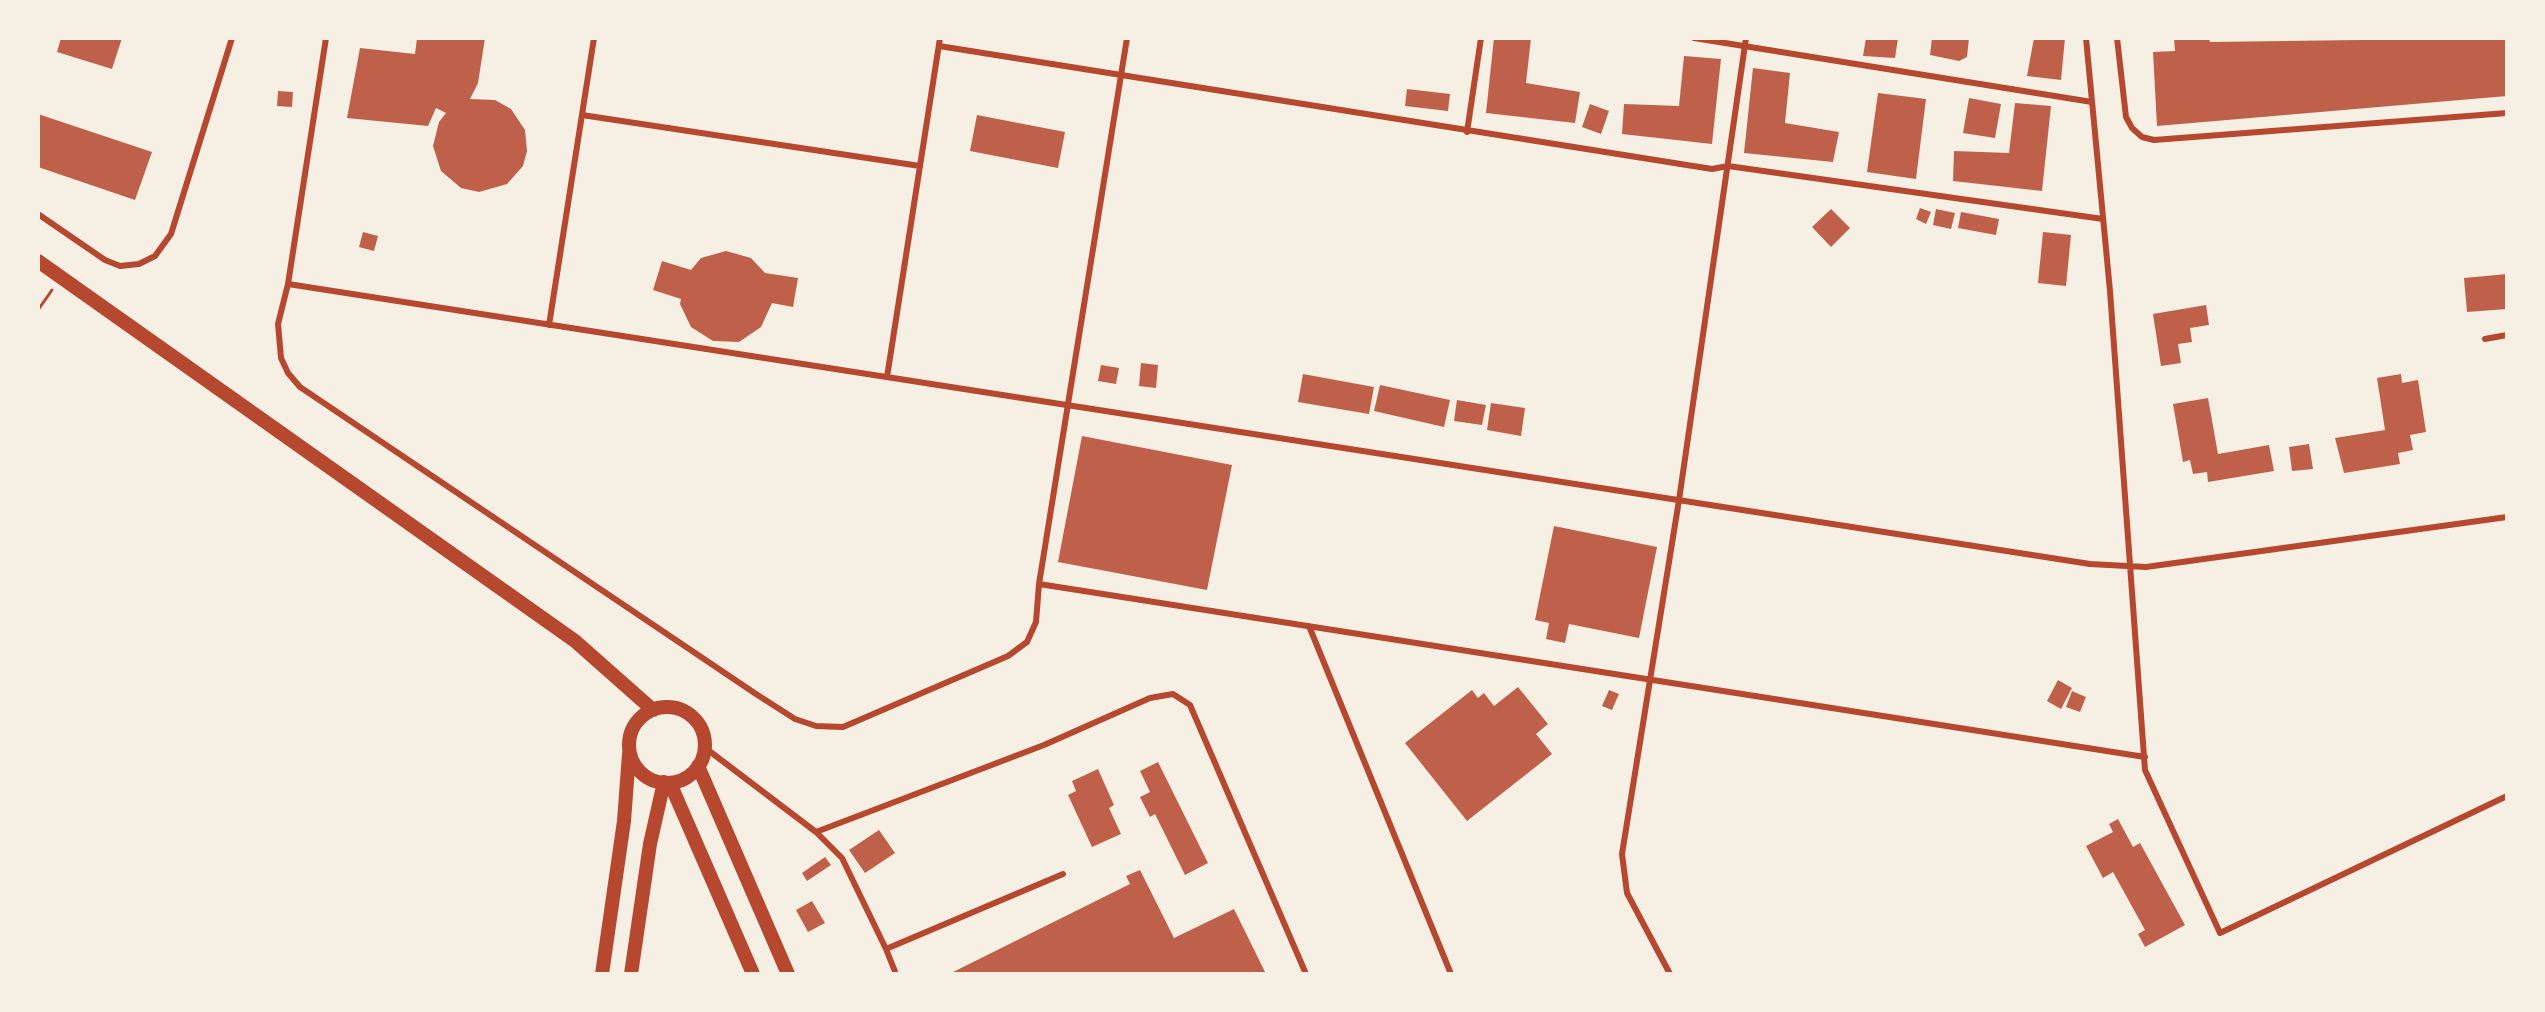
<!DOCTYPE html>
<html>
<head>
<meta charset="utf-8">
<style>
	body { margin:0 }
	#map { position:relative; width:2545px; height:1012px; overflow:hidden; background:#f6efe4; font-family:"PT Sans Narrow",sans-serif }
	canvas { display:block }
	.frame { position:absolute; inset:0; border:40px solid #f6efe4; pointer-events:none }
</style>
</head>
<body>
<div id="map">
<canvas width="2545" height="1012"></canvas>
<div class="frame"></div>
</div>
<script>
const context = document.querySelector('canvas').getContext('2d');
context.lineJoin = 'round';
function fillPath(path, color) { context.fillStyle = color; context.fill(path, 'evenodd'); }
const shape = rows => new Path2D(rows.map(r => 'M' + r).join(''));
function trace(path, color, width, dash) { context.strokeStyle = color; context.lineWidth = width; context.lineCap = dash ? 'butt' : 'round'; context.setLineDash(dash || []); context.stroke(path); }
fillPath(shape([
	[61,38,122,38,112,69,57,52],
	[417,38,485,38,478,83,470,99,495,100,511,109,525,130,527,151,523,166,507,184,479,192,461,188,441,171,433,146,439,122,446,113,436,108,428,126,347,118,360,48,415,54],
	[1494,38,1531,38,1526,83,1580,92,1575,123,1486,113],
	[1866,38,1898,38,1895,58,1863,56],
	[1932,38,1969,38,1967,57,1959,61,1930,55],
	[2034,38,2065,38,2061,80,2027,76],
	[2174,38,2209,38,2210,42,2507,38,2507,96,2157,126,2153,52,2175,51],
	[1684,56,1721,59,1712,144,1622,134,1624,104,1679,106],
	[1753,68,1790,73,1785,123,1839,132,1833,162,1744,153],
	[1407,89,1450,94,1448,111,1405,106],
	[278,91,293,92,292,107,277,106],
	[1878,93,1926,99,1916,179,1867,172],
	[1969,98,2001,104,1995,138,1963,133],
	[2015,103,2051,106,2042,191,1953,181,1954,151,2009,153],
	[1590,104,1609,111,1601,134,1582,127],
	[38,114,152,152,135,200,38,167],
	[977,115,1065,132,1058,168,970,151],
	[1920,208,1931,212,1926,224,1916,219],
	[1831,209,1850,228,1831,247,1812,227],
	[1936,209,1955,213,1951,229,1933,225],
	[1961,212,1999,219,1996,235,1958,228],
	[363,232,378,236,374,251,359,247],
	[2043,232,2071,235,2066,286,2038,283],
	[726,251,751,258,765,273,798,278,793,307,772,303,761,327,739,342,713,341,691,327,680,304,681,299,653,290,662,261,691,270,701,258],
	[2507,274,2507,309,2467,312,2464,278],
	[2206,305,2209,325,2190,328,2192,342,2178,344,2181,363,2161,366,2153,314],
	[1141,363,1158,365,1156,388,1139,386],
	[1101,365,1119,368,1116,384,1098,381],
	[1303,374,1374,387,1369,414,1298,402],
	[2401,374,2402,383,2418,380,2426,432,2410,435,2413,450,2398,453,2400,464,2344,473,2335,438,2385,430,2377,378],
	[1380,385,1450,400,1444,427,1374,411],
	[2208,398,2218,454,2269,445,2274,471,2208,482,2207,472,2193,474,2190,460,2183,462,2173,404],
	[1457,400,1486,405,1482,425,1454,421],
	[1491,403,1525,408,1521,436,1487,430],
	[1082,436,1232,465,1207,590,1058,562],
	[2309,444,2313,469,2292,471,2289,447],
	[1554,526,1657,547,1639,638,1569,624,1565,643,1546,639,1549,623,1535,620],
	[2058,680,2072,688,2061,709,2047,701],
	[1518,687,1548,724,1536,734,1552,754,1467,821,1405,743,1472,690,1478,698,1484,693,1494,706],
	[1609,690,1619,694,1612,710,1602,706],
	[2072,691,2086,697,2080,712,2066,707],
	[1158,762,1208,863,1185,875,1155,814,1150,817,1140,797,1150,792,1140,771],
	[1098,769,1114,805,1109,808,1121,834,1092,847,1068,795,1076,791,1072,781],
	[2118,819,2133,847,2140,843,2185,925,2145,947,2138,934,2145,930,2113,872,2103,878,2086,846,2113,832,2109,824],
	[879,830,895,853,865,873,849,850],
	[825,857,831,865,807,881,802,873],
	[1140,870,1174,938,1234,909,1266,974,949,974,1130,884,1126,876],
	[812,901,825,923,808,932,796,910]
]), '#bf614a');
trace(shape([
	[38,310,52,290]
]), '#b5482f', 3);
trace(shape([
	[326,38,288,284,2090,564,2146,567,2507,517],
	[1127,38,1039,584,2145,757],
	[1694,38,2092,102],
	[2086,38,2110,291,2145,770,2220,933,2507,796],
	[2117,38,2126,117,2132,128,2142,137,2154,140,2507,113],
	[939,46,1712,169,1728,166,2103,219],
	[582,115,920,166],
	[1467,132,1481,38],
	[38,214,105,260,120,266,139,264,155,256,171,234,232,38],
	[288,284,278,324,281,358,288,373,300,387,756,694,795,719,816,726,843,727,1008,656,1027,642,1036,622,1039,584],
	[549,325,594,38],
	[2485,339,2507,335],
	[887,377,940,38],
	[1309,626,1451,974],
	[704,747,816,832,842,858,886,949,1063,874],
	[816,832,1044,745,1150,698,1173,694,1190,705,1306,974],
	[886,949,896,974],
	[1670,974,1627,893,1622,854,1679,500,1746,38]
]), '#b5482f', 6);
trace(shape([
	[38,261,575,641,653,710],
	'629 745a38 38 0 1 1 76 0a38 38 0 1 1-76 0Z',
	[698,766,788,974],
	[670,783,753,974],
	[602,974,624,821,629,754],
	[631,974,650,844,664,782]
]), '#b5482f', 14);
</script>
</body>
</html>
